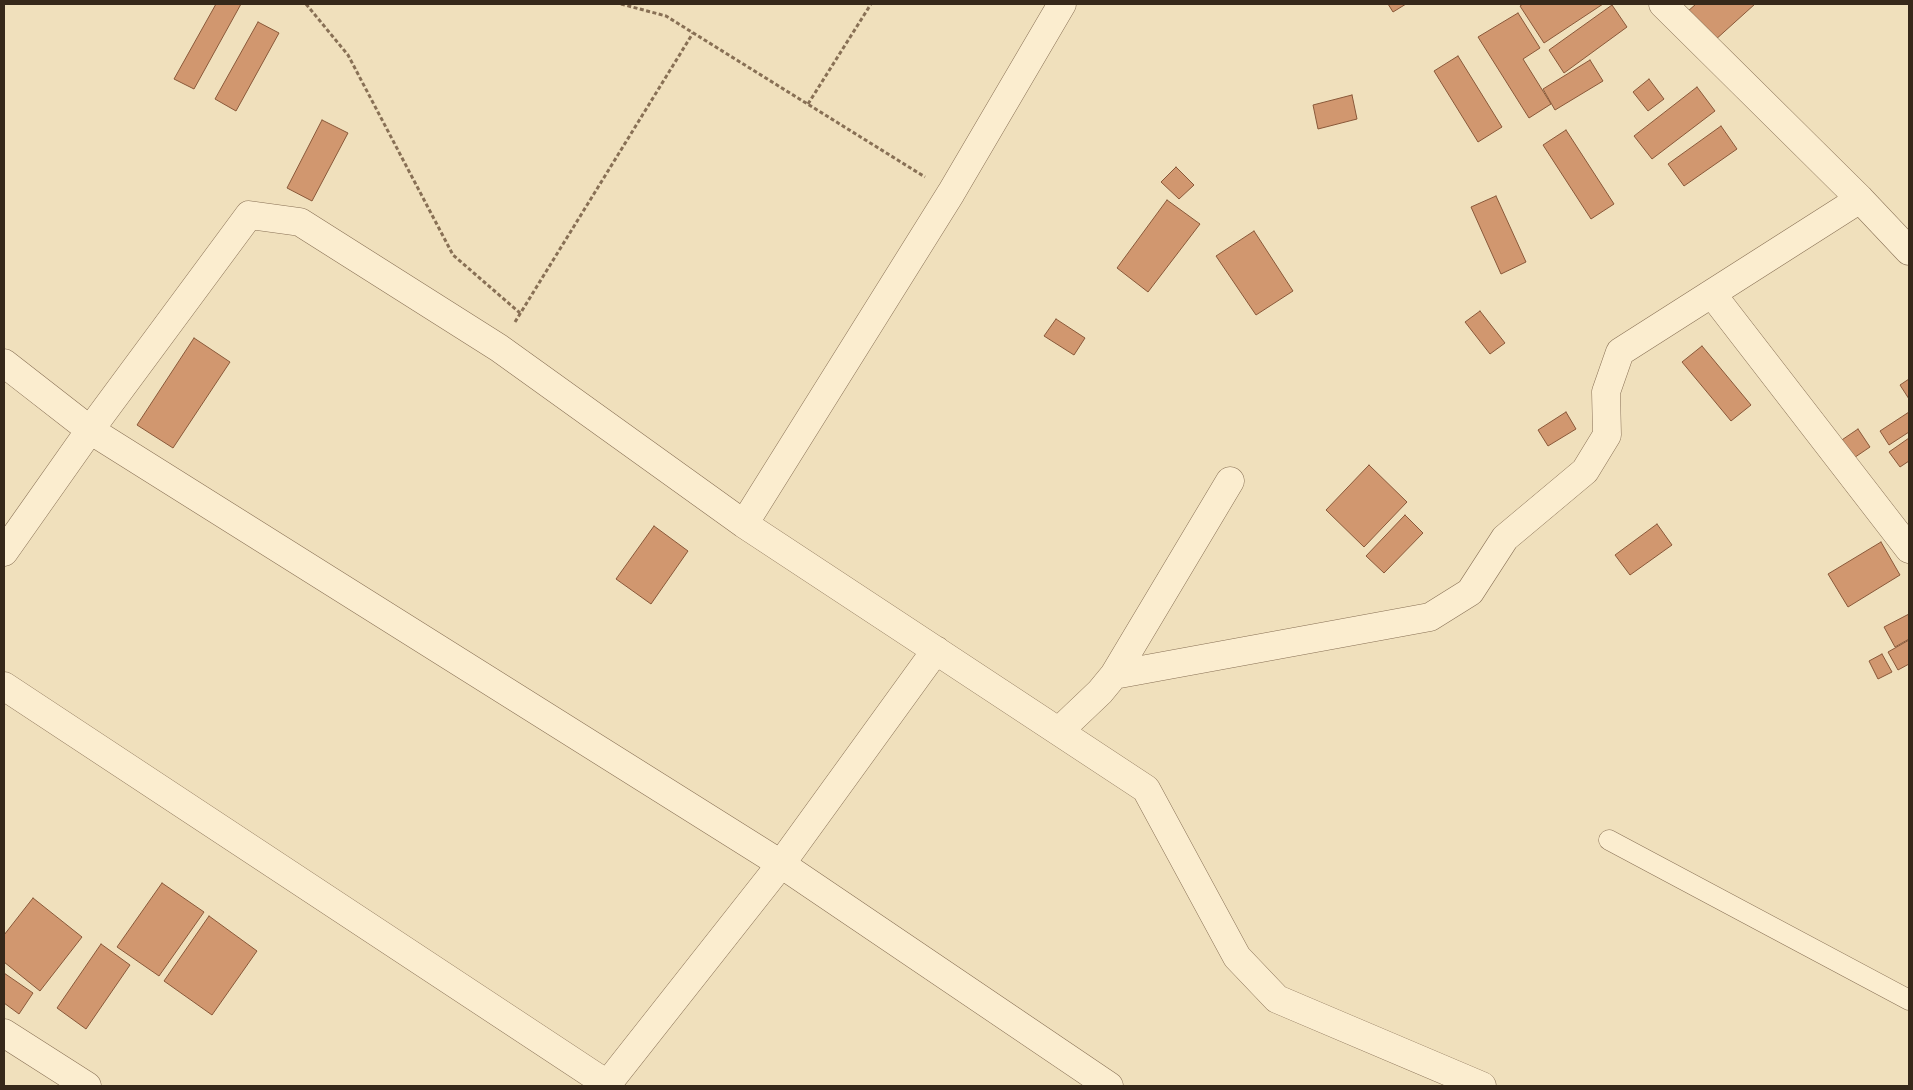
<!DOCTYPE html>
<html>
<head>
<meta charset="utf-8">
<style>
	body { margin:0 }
	#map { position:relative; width:1913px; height:1090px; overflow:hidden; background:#f0e0bc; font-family:"IBM Plex Serif",serif }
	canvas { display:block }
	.frame { position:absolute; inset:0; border:5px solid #36281a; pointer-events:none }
</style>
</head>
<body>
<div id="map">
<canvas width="1913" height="1090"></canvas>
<div class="frame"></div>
</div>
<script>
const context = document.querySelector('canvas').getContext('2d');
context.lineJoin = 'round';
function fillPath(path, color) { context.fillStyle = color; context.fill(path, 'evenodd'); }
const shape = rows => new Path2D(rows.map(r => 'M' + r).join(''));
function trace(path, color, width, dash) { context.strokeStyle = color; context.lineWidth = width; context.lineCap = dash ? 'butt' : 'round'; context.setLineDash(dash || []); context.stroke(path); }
const building = shape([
	[216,4,241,4,194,89,174,79,216,4],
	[1388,4,1406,4,1393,12,1388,4],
	[1523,4,1603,4,1544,43,1520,6,1523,4],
	[1696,4,1755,4,1714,41,1687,12,1696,4],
	[1612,5,1627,27,1564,73,1549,50,1612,5],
	[1518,13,1540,48,1523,59,1551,104,1529,118,1478,37,1518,13],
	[258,22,279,33,236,111,215,99,258,22],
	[1458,56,1502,127,1478,142,1434,71,1458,56],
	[1590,60,1603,81,1555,110,1543,89,1590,60],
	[1649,79,1664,99,1648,111,1633,92,1649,79],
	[1697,87,1715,111,1652,159,1634,136,1697,87],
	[1352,95,1357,119,1318,129,1313,105,1352,95],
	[322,120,348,133,312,201,287,188,322,120],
	[1721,126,1737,149,1684,186,1668,164,1721,126],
	[1566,130,1614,204,1591,219,1543,145,1566,130],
	[1176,167,1194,185,1179,199,1161,182,1176,167],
	[1496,196,1526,262,1501,274,1471,207,1496,196],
	[1167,200,1200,224,1148,292,1117,268,1167,200],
	[1254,231,1293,291,1256,315,1216,256,1254,231],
	[1480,311,1505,343,1490,354,1465,322,1480,311],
	[1056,319,1085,338,1074,355,1044,336,1056,319],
	[194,338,230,362,173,448,137,425,194,338],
	[1702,346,1751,405,1731,421,1682,362,1702,346],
	[1909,379,1909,399,1900,385,1909,379],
	[1566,412,1576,429,1548,446,1538,430,1566,412],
	[1909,412,1909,432,1889,445,1880,431,1909,412],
	[1858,429,1870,447,1842,466,1830,448,1858,429],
	[1909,438,1909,461,1900,467,1889,452,1909,438],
	[1369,465,1407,502,1364,547,1326,510,1369,465],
	[1405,515,1423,533,1384,573,1366,556,1405,515],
	[1657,524,1672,545,1630,575,1615,555,1657,524],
	[654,526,688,551,651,604,616,579,654,526],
	[1881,542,1900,575,1848,607,1828,574,1881,542],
	[1909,614,1909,639,1895,647,1884,627,1909,614],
	[1909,640,1909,664,1898,670,1888,652,1909,640],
	[1882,654,1892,672,1878,679,1869,661,1882,654],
	[162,883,204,912,159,976,117,947,162,883],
	[33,898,82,937,40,991,4,962,4,935,33,898],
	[209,916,257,951,212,1015,164,981,209,916],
	[101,944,130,965,86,1029,57,1008,101,944],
	[4,973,33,993,19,1014,4,1003,4,973]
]);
fillPath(building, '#d1976f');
trace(building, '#895839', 1);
const service = shape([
	[1609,840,1909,1000]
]);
const minor = shape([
	[1663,4,1860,199,1909,251],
	[1712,294,1909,549],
	[4,363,90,430,781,864,1109,1086],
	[744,524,951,193,1062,4],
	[4,552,90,430,249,215,300,222,499,348,744,524,1146,789,1237,957,1277,999,1482,1086],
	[1114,675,1230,481],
	[4,686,610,1086],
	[1059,731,1100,692,1114,675,1430,617,1470,592,1505,538,1585,471,1607,435,1606,392,1620,352,1860,199],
	[4,1033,87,1086],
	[606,1086,781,864,936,650]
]);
trace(service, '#887055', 21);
trace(minor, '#887055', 29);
trace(shape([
	[306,4,348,55,453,255,520,313],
	[621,4,666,16,925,177],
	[808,104,871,4],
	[515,322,693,33]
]), '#887055', 3, [4, 2.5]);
trace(service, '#fbedcf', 20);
trace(minor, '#fbedcf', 28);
</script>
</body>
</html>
